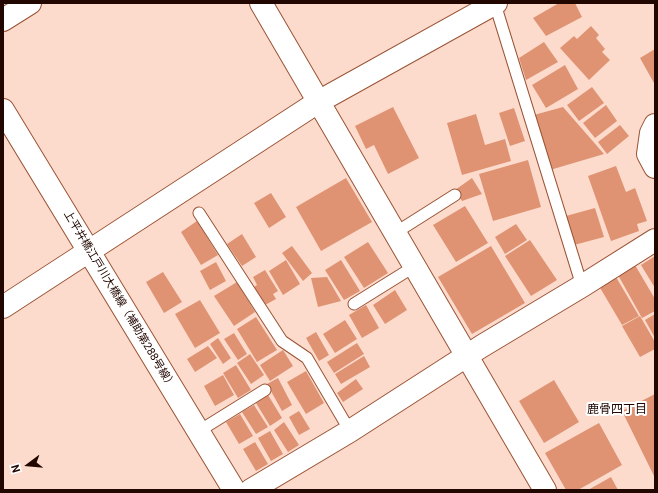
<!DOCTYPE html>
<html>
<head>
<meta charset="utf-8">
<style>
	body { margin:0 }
	#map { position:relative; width:658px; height:493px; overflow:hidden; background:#fcdbcd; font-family:Roboto,sans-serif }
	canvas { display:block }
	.frame { position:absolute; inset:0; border:4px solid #220700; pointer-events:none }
	.north { position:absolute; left:8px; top:445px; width:40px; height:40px; -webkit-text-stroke:3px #fff; paint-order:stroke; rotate:254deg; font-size:11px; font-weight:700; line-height:16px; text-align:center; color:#220700 }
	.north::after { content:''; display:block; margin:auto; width:14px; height:18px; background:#220700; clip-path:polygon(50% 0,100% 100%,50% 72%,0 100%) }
</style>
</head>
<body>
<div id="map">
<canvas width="658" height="493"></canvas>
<div class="frame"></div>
<div class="north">N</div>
</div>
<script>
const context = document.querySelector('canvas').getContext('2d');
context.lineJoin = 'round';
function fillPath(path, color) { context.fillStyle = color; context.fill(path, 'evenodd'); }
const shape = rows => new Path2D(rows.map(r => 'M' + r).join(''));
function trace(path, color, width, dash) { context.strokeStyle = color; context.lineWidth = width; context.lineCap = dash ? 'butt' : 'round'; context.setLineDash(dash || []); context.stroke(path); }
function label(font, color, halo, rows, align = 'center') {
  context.font = font + ' Roboto,"Noto Sans JP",sans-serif'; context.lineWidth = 4; context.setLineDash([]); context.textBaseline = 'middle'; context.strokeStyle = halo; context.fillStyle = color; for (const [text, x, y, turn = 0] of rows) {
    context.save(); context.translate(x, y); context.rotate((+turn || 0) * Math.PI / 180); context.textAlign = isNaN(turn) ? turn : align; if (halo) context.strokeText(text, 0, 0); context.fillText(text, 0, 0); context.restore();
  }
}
fillPath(shape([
	[559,3,575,3,582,17,546,36,533,18],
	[591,26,599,35,596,38,605,49,602,52,610,60,589,80,560,48,574,36,577,39],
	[544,42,558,62,526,80,519,58],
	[655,49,655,82,654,83,640,58],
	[565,65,578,89,546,108,532,85],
	[592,87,604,103,579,121,567,105],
	[606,105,617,121,595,138,583,123],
	[393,107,419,158,388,174,374,145,366,149,355,126],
	[563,107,604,154,550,170,534,115],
	[514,108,525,141,510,146,499,113],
	[476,114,485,145,505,139,511,161,462,175,447,123],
	[620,125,629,136,607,154,598,142],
	[528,160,541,207,493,221,479,174],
	[616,166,626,192,635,188,647,221,637,224,639,231,611,241,588,176],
	[346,178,372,222,321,251,296,207],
	[472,178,482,194,462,201,455,190],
	[271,193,286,217,269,228,254,203],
	[465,206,488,243,456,262,433,225],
	[595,208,604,237,574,245,566,216],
	[197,221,218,255,201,265,181,232],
	[516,224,527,240,505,254,495,237],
	[242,234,256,257,242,266,227,244],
	[530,240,557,280,531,296,505,256],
	[368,242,388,273,364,288,344,257],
	[292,246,312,273,303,281,282,253],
	[491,246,525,303,472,334,438,277],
	[655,256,655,288,641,265],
	[286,260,300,284,283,295,269,271],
	[341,260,360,291,344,300,325,270],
	[216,262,226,281,210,290,200,271],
	[635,265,655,299,655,311,642,318,618,275],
	[265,270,278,291,273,294,276,299,265,305,254,287,257,285,253,277],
	[163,272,182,302,164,313,146,282],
	[327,277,341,301,318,307,311,278],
	[616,277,639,316,622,325,599,286],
	[237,282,255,312,234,326,214,296],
	[395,290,407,310,385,324,373,305],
	[200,300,220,333,195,348,175,314],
	[366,305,379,328,362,338,349,315],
	[655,314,655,338,645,320],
	[640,316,655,342,655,349,640,357,622,326],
	[256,317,277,350,257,362,237,329],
	[345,320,357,339,335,353,323,334],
	[316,332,329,355,319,361,306,338],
	[234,333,247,354,238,360,224,339],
	[218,338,231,358,223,364,210,344],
	[357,343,364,354,334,373,327,362],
	[208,346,217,358,195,372,187,359],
	[283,350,293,366,270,381,260,365],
	[250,354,264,375,251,384,237,363],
	[364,356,370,367,341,384,335,374],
	[236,365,251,390,238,398,223,373],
	[306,371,324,403,306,414,287,382],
	[223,375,234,395,215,406,204,386],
	[278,378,292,405,282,411,267,384],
	[356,379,363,389,343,402,337,393],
	[554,380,579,422,544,443,519,401],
	[655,394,655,478,622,411],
	[268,395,282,418,270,426,256,403],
	[254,405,268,427,256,434,242,412],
	[299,411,310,429,299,435,289,417],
	[240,414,253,436,239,444,226,422],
	[284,422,299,445,288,452,274,430],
	[599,423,622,465,578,490,566,490,545,453],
	[270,431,283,454,271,461,258,438],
	[255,442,268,464,256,471,243,449],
	[611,477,618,490,588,490]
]), '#df9373');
const lane = shape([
	[495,4,582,286],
	[199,213,282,341,307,358,350,431],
	[395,233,455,195],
	[354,304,415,266],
	[199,431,265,390]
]);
const street = shape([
	[261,3,545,490],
	[3,20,30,3],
	[655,125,651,133,648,154,655,167],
	[3,307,318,102,496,3],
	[251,490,350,431,482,346,582,286,655,240]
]);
const secondary = shape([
	[3,110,234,490]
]);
trace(lane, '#9a5435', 13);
trace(street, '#9a5435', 24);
trace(secondary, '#9a5435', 24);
trace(lane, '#fff', 11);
trace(street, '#fff', 22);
trace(secondary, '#fff', 22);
label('11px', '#220700', '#fff', [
	["上平井橋江戸川大橋線（補助第288号線）",119,300,59]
]);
label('12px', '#220700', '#fff', [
	["鹿骨四丁目",617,410]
]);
</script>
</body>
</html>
